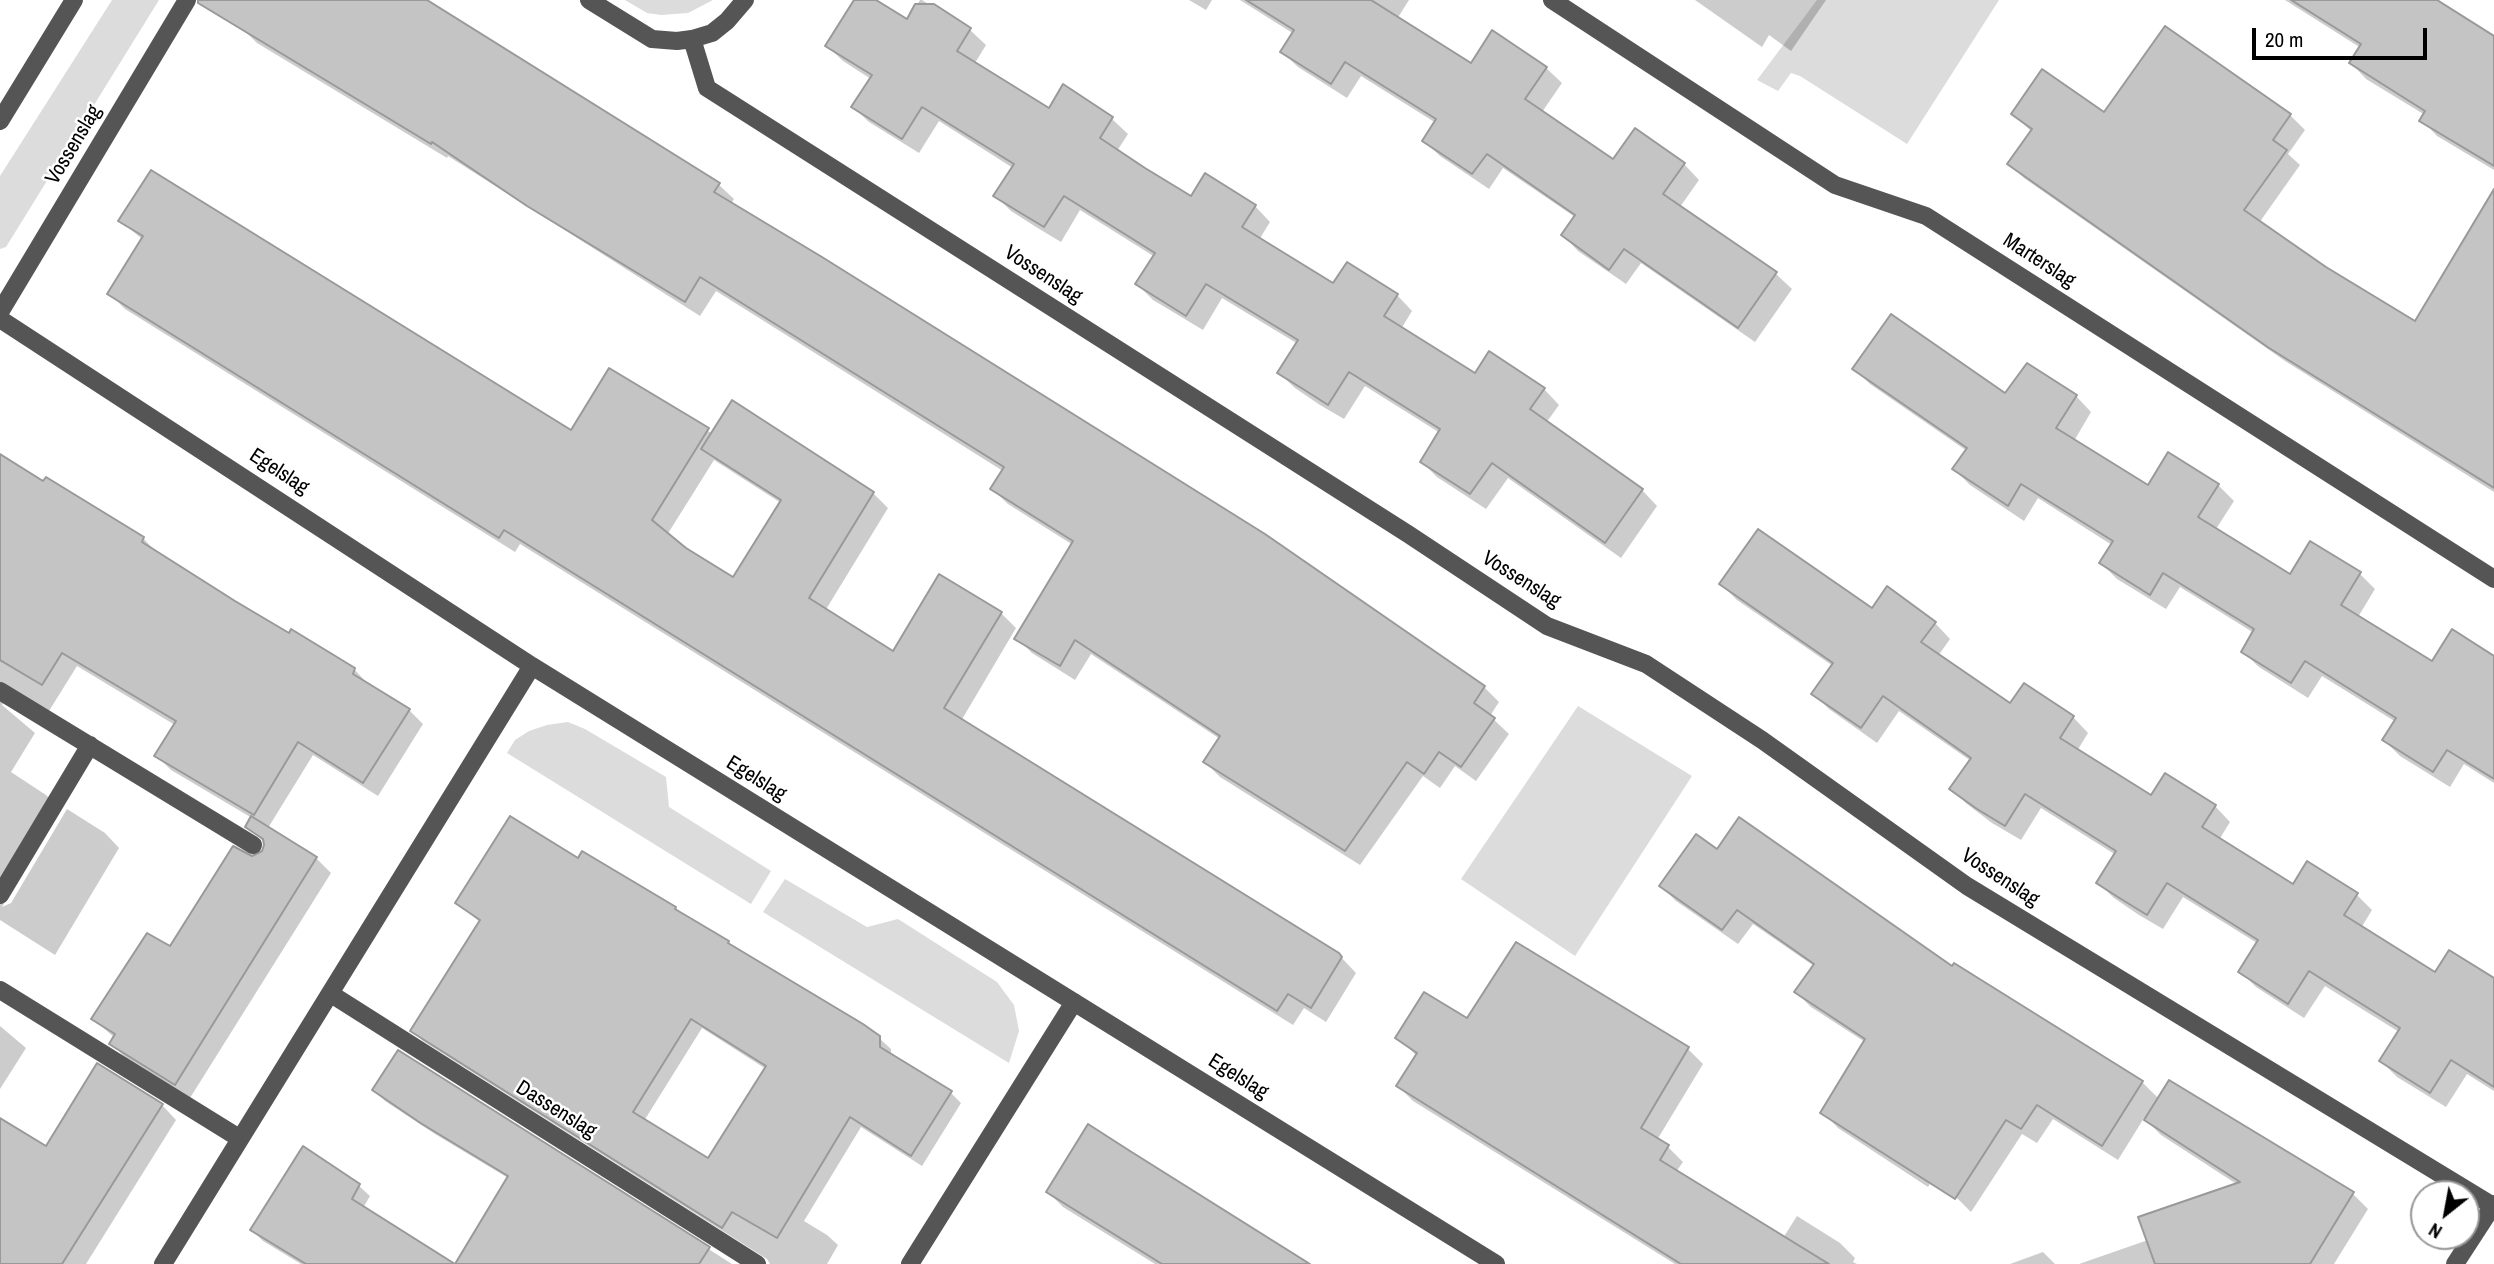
<!DOCTYPE html>
<html>
<head>
<meta charset="utf-8">
<style>
	body { margin:0 }
	#map { position:relative; width:2494px; height:1264px; overflow:hidden; background:#fff; font-family:"Archivo Narrow",sans-serif }
	canvas { display:block }
	.north { position:absolute; left:2410px; top:1180px; width:70px; height:70px; box-sizing:border-box; background:#fff; border:2px solid #999; border-radius:50%; rotate:211deg; font-size:19px; font-weight:700; line-height:28px; text-align:center; color:#000 }
	.north::after { content:''; display:block; margin:auto; width:24px; height:32px; background:#000; clip-path:polygon(50% 0,100% 100%,50% 72%,0 100%) }
	.scale { position:absolute; left:2252px; top:28px; width:175px; height:32px; box-sizing:border-box; border:4px solid #000; border-top:0; padding-left:9px; font-size:21px; line-height:24px; white-space:nowrap; color:#000; -webkit-text-stroke:5px #fff; paint-order:stroke }
</style>
</head>
<body>
<div id="map">
<canvas width="2494" height="1264"></canvas>
<div class="north">N</div>
<div class="scale">20 m</div>
</div>
<script>
const context = document.querySelector('canvas').getContext('2d');
context.lineJoin = 'round';
function fillPath(path, color) { context.fillStyle = color; context.fill(path, 'evenodd'); }
const shape = rows => new Path2D(rows.map(r => 'M' + r).join(''));
function trace(path, color, width, dash) { context.strokeStyle = color; context.lineWidth = width; context.lineCap = dash ? 'butt' : 'round'; context.setLineDash(dash || []); context.stroke(path); }
function label(font, color, halo, rows, align = 'center') {
  context.font = font + ' "Archivo Narrow",sans-serif'; context.lineWidth = 5; context.setLineDash([]); context.textBaseline = 'middle'; context.strokeStyle = halo; context.fillStyle = color; for (const [text, x, y, turn = 0] of rows) {
    context.save(); context.translate(x, y); context.rotate((+turn || 0) * Math.PI / 180); context.textAlign = isNaN(turn) ? turn : align; if (halo) context.strokeText(text, 0, 0); context.fillText(text, 0, 0); context.restore();
  }
}
fillPath(shape([
	[112,0,159,0,6,247,0,249,0,176],
	[625,0,713,0,688,13,661,15,647,13],
	[1817,0,1999,0,1907,144,1800,76,1791,73,1778,91,1757,80],
	[1578,706,1692,776,1575,956,1461,879],
	[568,722,585,729,666,777,669,807,771,871,751,904,507,753,515,740,529,731,547,725],
	[785,879,867,927,898,919,997,982,1014,1005,1019,1031,1009,1063,763,912]
]), '#dcdcdc');
fillPath(shape([
	[259,0,423,0,718,184,734,199,731,204,1484,687,1499,702,1490,716,1509,734,1476,781,1455,766,1440,788,1423,776,1360,865,1220,777,1205,762,1220,739,1091,654,1075,680,1032,653,1017,638,1073,545,1008,504,992,489,1003,471,716,291,700,316,448,156,447,158,257,43,242,28],
	[856,0,873,0,907,21,920,0,922,0,970,30,986,45,975,63,1049,110,1063,87,1112,119,1128,134,1117,151,1192,198,1255,206,1270,222,1259,240,1334,286,1397,295,1412,311,1401,329,1476,375,1544,389,1559,405,1546,423,1642,490,1657,506,1621,558,1508,478,1486,509,1437,477,1422,462,1440,433,1365,386,1344,419,1320,405,1295,388,1279,373,1298,344,1222,298,1203,330,1153,300,1137,284,1155,257,1080,210,1061,242,1036,227,1011,211,995,195,1013,168,939,121,919,153,869,122,853,107,871,79,843,61,827,46],
	[1189,0,1212,0,1206,10],
	[1240,0,1409,0,1397,19,1472,65,1546,68,1562,83,1542,112,1613,162,1684,164,1699,180,1680,207,1776,274,1792,289,1755,342,1641,263,1626,284,1578,251,1563,235,1575,217,1503,168,1489,189,1440,156,1424,141,1436,123,1361,76,1347,98,1298,67,1282,52,1294,34],
	[1695,0,1826,0,1791,51,1769,35,1762,47],
	[2285,0,2433,0,2494,38,2494,170,2437,136,2422,120,2425,115,2366,79,2351,63,2361,48],
	[2165,28,2290,115,2305,130,2288,154,2300,165,2259,223,2325,269,2416,323,2494,248,2494,492,2285,361,2024,178,2010,164,2032,132,2013,114,2105,115],
	[121,221,571,433,609,370,713,434,873,493,888,508,825,611,894,653,1001,613,1016,628,961,721,1338,954,1356,973,1326,1022,1304,1008,1293,1025,520,544,515,552,125,309,110,294,143,240],
	[714,460,781,503,734,580,685,549,667,535],
	[1855,369,2006,395,2076,396,2091,412,2074,441,2148,488,2169,455,2218,485,2234,501,2216,529,2290,576,2360,574,2375,589,2358,617,2433,663,2494,658,2494,783,2464,764,2450,787,2400,756,2384,740,2396,722,2322,676,2308,698,2259,667,2243,652,2254,633,2180,587,2166,609,2117,579,2101,563,2112,545,2038,498,2024,521,1970,485,1954,469,1967,451,1870,384],
	[0,456,44,483,143,538,157,553,289,635,354,669,368,684,409,710,423,724,378,796,313,755,268,828,316,858,331,873,190,1098,126,1058,111,1044,115,1038,93,1019,171,949,252,858,264,853,266,844,247,826,252,818,171,770,156,755,175,725,77,666,49,711,8,695,2,705,35,733,11,772,46,795,61,810,2,907,11,903,67,809,105,833,119,848,55,955,0,920],
	[1721,584,1935,623,1950,639,1938,656,2010,706,2073,717,2088,733,2077,751,2152,798,2215,806,2230,822,2219,840,2294,886,2357,895,2372,910,2361,928,2435,975,2494,980,2494,1091,2467,1074,2446,1107,2397,1077,2381,1061,2399,1032,2325,986,2304,1018,2256,987,2240,971,2257,943,2183,897,2163,929,2139,915,2114,898,2098,883,2116,855,2041,808,2021,840,1992,823,1967,804,1951,789,1971,761,1899,711,1877,743,1829,709,1814,694,1833,666,1737,600],
	[1717,851,1953,969,2142,1082,2159,1099,2170,1082,2353,1194,2368,1209,2334,1264,2079,1264,2148,1240,2238,1185,2161,1135,2144,1118,2118,1160,2053,1119,2037,1143,2022,1134,1971,1212,1957,1198,1952,1147,1928,1187,1838,1128,1823,1112,1865,1042,1811,1007,1796,992,1814,966,1753,924,1738,944,1676,901,1661,886],
	[579,861,675,909,733,948,879,1038,891,1049,891,1055,950,1092,961,1103,922,1166,861,1127,804,1221,827,1235,838,1245,827,1264,770,1264,767,1259,423,1041,412,1030,481,923,457,903],
	[702,1028,766,1069,709,1160,644,1121],
	[1516,944,1688,1049,1703,1064,1657,1140,1668,1147,1683,1162,1676,1172,1783,1238,1797,1216,1840,1243,1855,1258,1853,1262,1857,1264,1675,1264,1413,1101,1398,1086,1417,1056,1398,1038,1468,1021],
	[0,1026,26,1048,0,1089],
	[398,1052,732,1264,457,1264,508,1178,435,1134,385,1101,374,1090],
	[162,1105,176,1120,86,1264,0,1264,0,1120,46,1148],
	[359,1186,370,1196,363,1208,454,1264,301,1264,263,1241,252,1230],
	[1048,1192,1309,1264,1155,1264,1063,1207],
	[2043,1252,2055,1264,2010,1264]
]), '#0003');
const building = shape([
	[198,0,427,0,720,183,714,192,822,257,1265,534,1485,686,1474,703,1495,718,1461,767,1439,752,1424,774,1407,762,1345,851,1203,762,1220,736,1075,640,1060,666,1014,639,1073,541,990,489,1004,467,700,277,685,302,527,206,432,142,431,144,198,3,198,0],
	[854,0,876,0,907,19,915,4,934,4,971,28,957,51,1049,108,1063,84,1113,117,1100,138,1145,168,1191,196,1205,173,1256,205,1242,227,1333,283,1347,262,1398,294,1384,316,1475,373,1489,351,1545,388,1530,409,1643,489,1605,543,1492,463,1470,494,1420,462,1440,429,1349,372,1328,405,1303,389,1277,373,1298,340,1206,284,1186,316,1135,284,1155,253,1064,196,1044,227,1019,212,993,196,1014,164,922,107,902,139,851,107,872,75,825,46,854,0],
	[1246,0,1371,0,1471,63,1492,30,1547,67,1525,99,1613,159,1635,128,1685,163,1663,194,1777,272,1738,328,1624,249,1609,270,1561,235,1575,215,1487,154,1472,174,1422,141,1436,119,1345,62,1331,84,1280,52,1294,30,1246,0],
	[2291,0,2437,0,2494,36,2494,166,2419,121,2425,111,2349,63,2361,44,2291,0],
	[2165,26,2291,114,2273,140,2287,150,2244,210,2326,267,2415,321,2494,189,2494,488,2269,348,2007,164,2032,129,2011,114,2042,69,2104,112,2165,26],
	[151,170,571,430,609,368,709,428,652,520,686,548,733,577,781,500,701,449,732,400,874,492,809,598,893,651,939,574,1002,612,944,708,1339,953,1342,957,1311,1008,1288,994,1277,1011,504,530,499,538,107,294,143,236,118,221,151,170],
	[1891,314,2005,393,2027,363,2077,395,2056,428,2148,485,2168,452,2219,484,2198,517,2290,574,2310,541,2361,572,2341,605,2432,661,2452,629,2494,656,2494,779,2447,750,2433,772,2382,740,2396,718,2305,661,2291,683,2241,652,2254,629,2163,573,2150,595,2099,563,2113,541,2021,484,2008,506,1952,469,1967,448,1852,369,1891,314],
	[0,454,43,481,46,477,144,537,142,542,235,601,289,633,291,629,355,668,353,674,410,709,363,783,298,742,254,815,154,756,176,721,62,653,42,685,0,660,0,454],
	[1758,529,1872,608,1887,586,1936,622,1921,642,2010,703,2024,683,2074,716,2060,738,2151,795,2165,773,2216,805,2202,827,2293,884,2307,861,2358,893,2344,915,2435,972,2449,950,2494,978,2494,1087,2451,1060,2430,1093,2379,1061,2400,1028,2309,971,2288,1004,2238,972,2258,940,2167,883,2147,915,2121,899,2096,883,2116,851,2025,794,2005,826,1977,809,1949,789,1971,758,1883,696,1861,728,1811,694,1833,663,1719,584,1758,529],
	[251,816,317,857,175,1085,109,1044,115,1034,91,1019,147,933,170,946,233,846,252,856,262,851,264,845,263,839,245,827,251,816],
	[510,816,578,858,582,851,676,907,675,909,729,941,728,943,863,1024,880,1036,880,1047,952,1091,911,1156,850,1117,777,1238,732,1212,722,1228,410,1031,480,920,455,903,510,816],
	[691,1019,766,1066,708,1158,633,1112,691,1019],
	[1739,817,1952,966,1954,963,2143,1081,2102,1146,2037,1105,2021,1129,2006,1120,1955,1199,1820,1113,1865,1039,1794,992,1814,964,1737,910,1722,930,1659,886,1696,834,1717,849,1739,817],
	[1516,942,1689,1047,1641,1128,1669,1145,1660,1160,1829,1264,1681,1264,1396,1086,1417,1053,1395,1038,1424,992,1467,1018,1516,942],
	[398,1050,710,1247,699,1264,306,1264,250,1230,303,1146,360,1184,352,1199,455,1264,508,1176,422,1124,372,1090,398,1050],
	[97,1063,163,1104,62,1264,0,1264,0,1118,46,1146,97,1063],
	[2169,1080,2354,1192,2310,1264,2155,1264,2138,1217,2240,1182,2144,1120,2169,1080],
	[1088,1124,1130,1151,1310,1264,1162,1264,1046,1192,1088,1124]
]);
fillPath(building, '#c4c4c4');
trace(building, '#999', 2);
trace(shape([
	[589,0,652,39,677,41,692,39,707,88,1408,534,1547,626,1646,664,1762,740,1967,886,2493,1206],
	[1552,0,1835,185,1926,216,2494,579],
	[692,39,712,33,727,21,745,0],
	[0,121,74,0],
	[0,312,187,0],
	[0,319,532,666,1496,1264],
	[0,691,253,845],
	[0,895,90,745],
	[0,990,239,1138],
	[331,994,757,1264],
	[163,1264,532,666],
	[910,1264,1074,1002],
	[2455,1264,2494,1204]
]), '#555', 18);
label('21px', '#000', '#fff', [
	["Vossenslag",74,145,-59],
	["Marterslag",2039,261,33],
	["Vossenslag",1043,275,33],
	["Egelslag",279,472,33],
	["Vossenslag",1521,580,32],
	["Egelslag",756,779,32],
	["Vossenslag",2000,878,33],
	["Egelslag",1238,1077,32],
	["Dassenslag",556,1110,32]
]);
</script>
</body>
</html>
